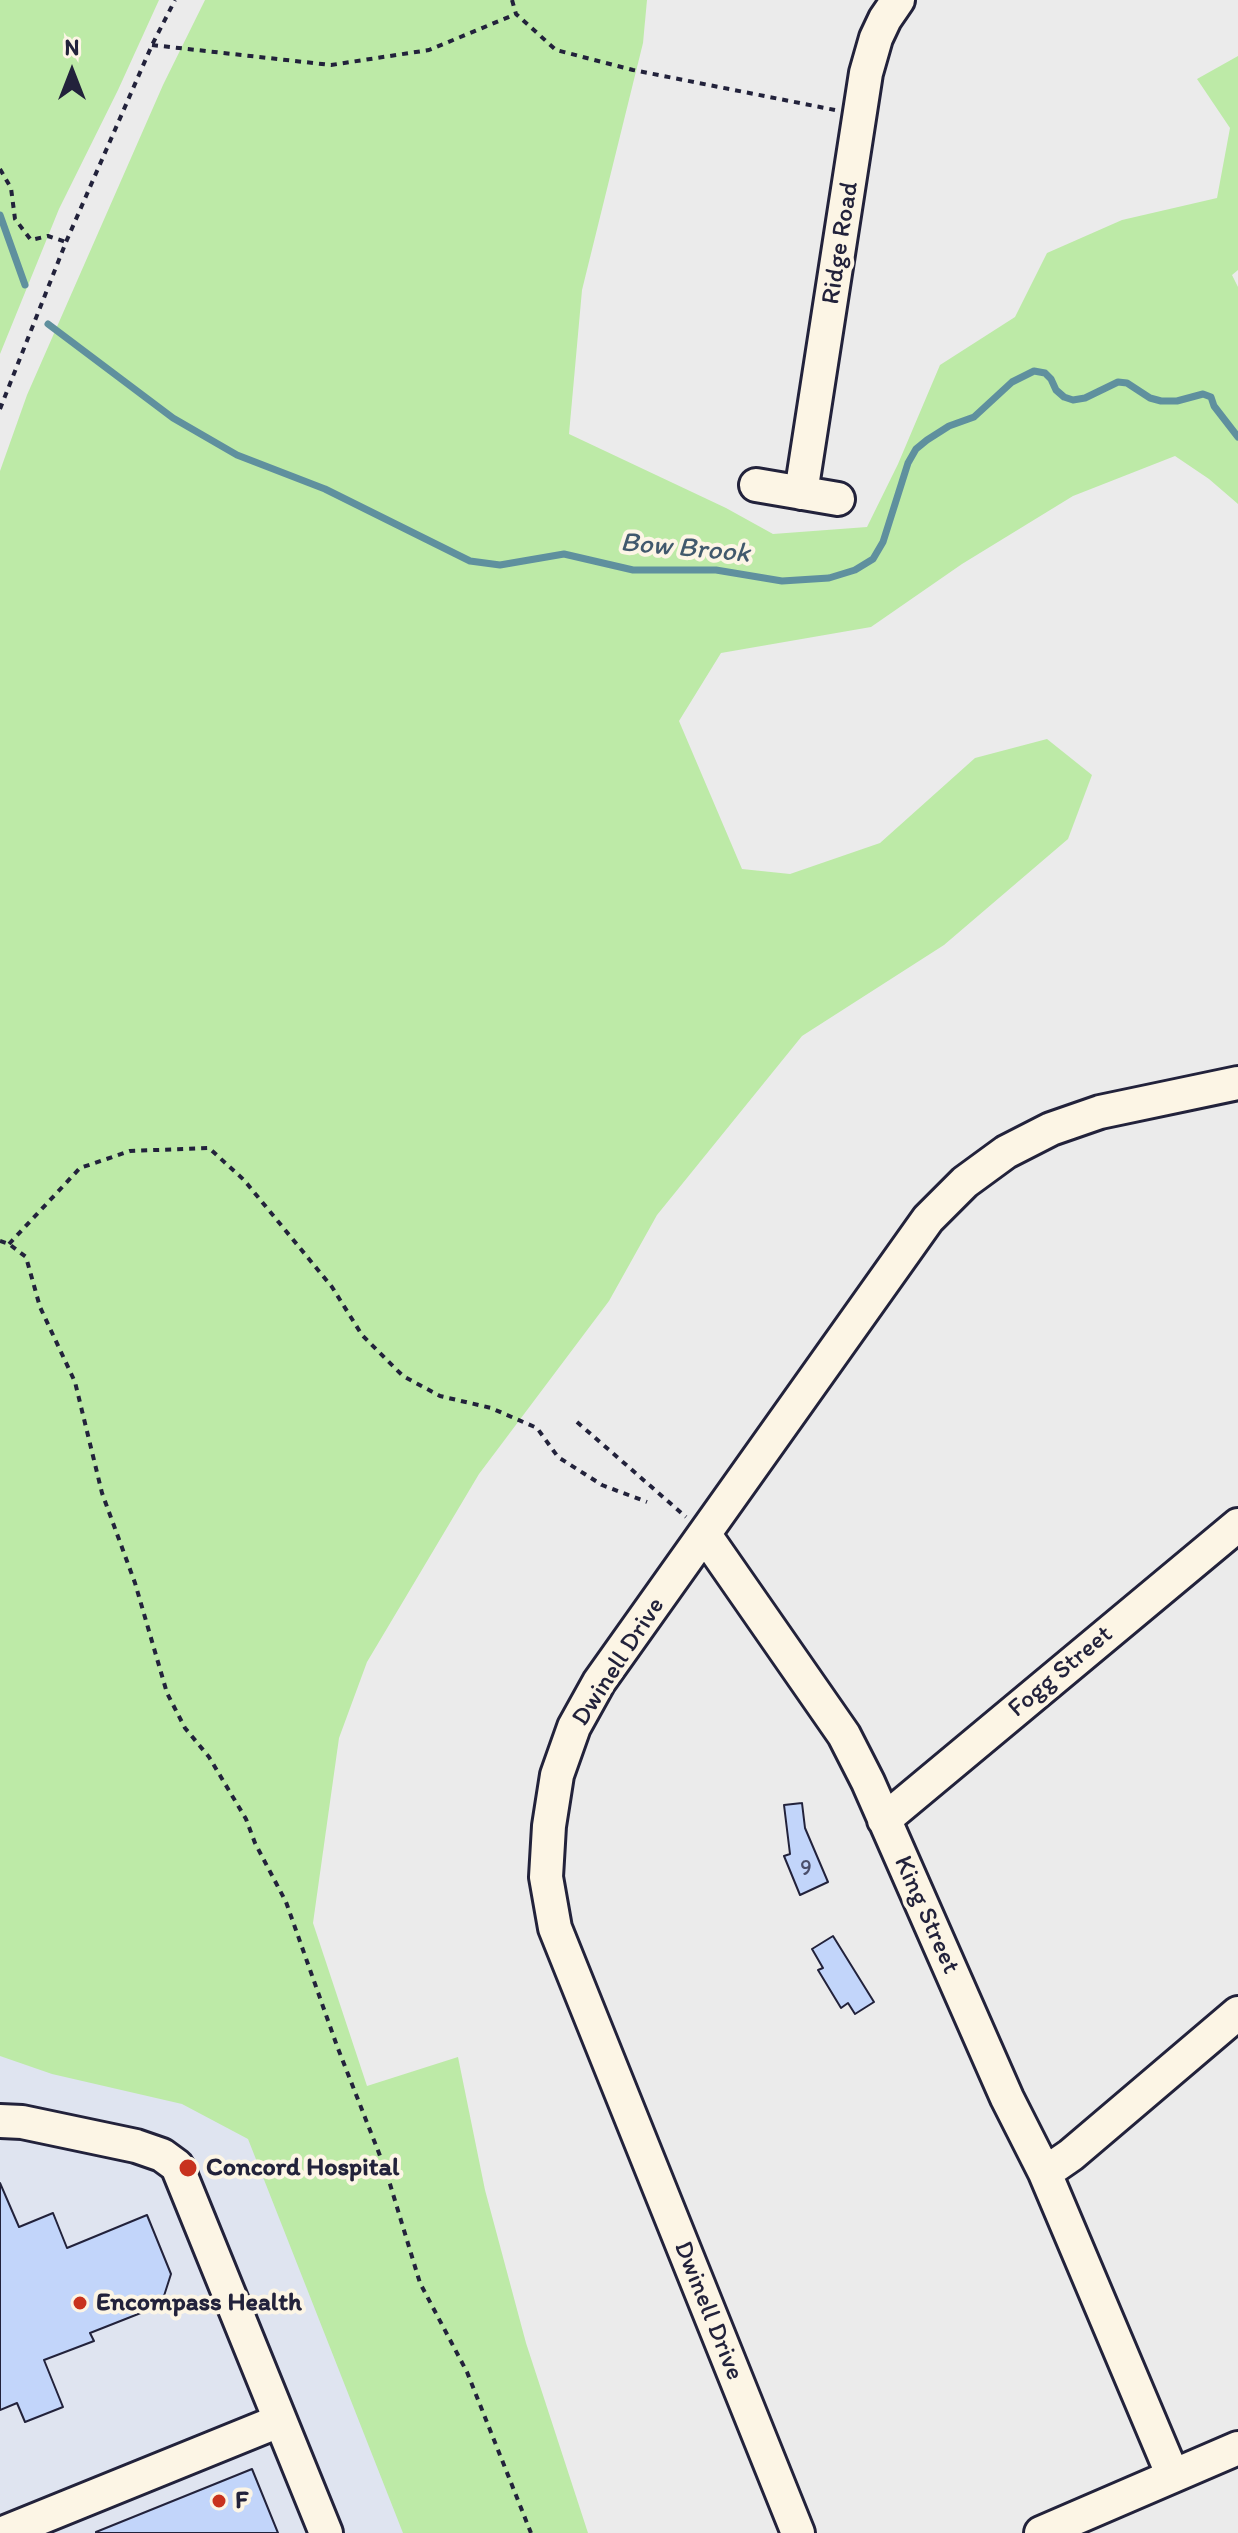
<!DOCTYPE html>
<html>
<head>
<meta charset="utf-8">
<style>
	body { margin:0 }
	#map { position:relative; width:1238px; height:2533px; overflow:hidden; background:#ebebeb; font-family:Itim,sans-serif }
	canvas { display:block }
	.north { position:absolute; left:32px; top:32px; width:80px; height:80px; -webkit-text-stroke:6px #fcf5e5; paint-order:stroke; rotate:0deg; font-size:22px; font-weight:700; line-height:32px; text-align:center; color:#22223b }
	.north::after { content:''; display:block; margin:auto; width:28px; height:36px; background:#22223b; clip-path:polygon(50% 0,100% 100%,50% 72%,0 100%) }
</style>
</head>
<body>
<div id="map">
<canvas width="1238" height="2533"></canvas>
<div class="north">N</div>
</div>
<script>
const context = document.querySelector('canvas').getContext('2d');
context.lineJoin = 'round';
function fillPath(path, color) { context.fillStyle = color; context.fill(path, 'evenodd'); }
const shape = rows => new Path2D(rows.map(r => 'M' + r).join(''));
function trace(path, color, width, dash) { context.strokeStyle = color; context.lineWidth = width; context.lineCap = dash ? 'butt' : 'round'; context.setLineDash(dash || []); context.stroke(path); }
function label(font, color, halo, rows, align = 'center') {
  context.font = font + ' Itim,sans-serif'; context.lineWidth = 8; context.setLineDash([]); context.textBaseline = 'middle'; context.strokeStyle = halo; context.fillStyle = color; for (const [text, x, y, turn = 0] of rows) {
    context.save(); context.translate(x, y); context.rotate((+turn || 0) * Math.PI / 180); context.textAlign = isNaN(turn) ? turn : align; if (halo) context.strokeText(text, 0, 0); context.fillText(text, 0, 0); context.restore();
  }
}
fillPath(shape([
	[255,1843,518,2533,0,2533,0,2026]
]), '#dfe4f0');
fillPath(shape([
	[0,0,159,0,118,90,59,209,0,354],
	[205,0,647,0,643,43,582,290,569,434,726,508,773,534,867,527,898,464,940,365,1015,317,1047,253,1122,220,1217,198,1230,128,1197,79,1238,56,1238,270,1232,275,1238,287,1238,504,1209,479,1175,456,1073,496,962,564,871,627,721,653,679,721,742,869,790,874,880,843,975,758,1047,739,1092,775,1068,839,944,945,802,1036,657,1215,609,1301,479,1474,367,1662,339,1738,313,1923,367,2086,458,2057,485,2190,526,2343,588,2533,403,2533,248,2139,182,2104,52,2074,0,2056,0,471,27,395,163,85]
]), '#bdeaa7');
trace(shape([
	[0,215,25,285],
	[48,324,173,418,237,455,325,489,470,561,500,565,564,554,633,570,716,570,782,581,829,578,855,570,873,559,883,542,908,463,916,449,927,440,949,426,974,417,1012,382,1034,371,1045,373,1051,379,1056,390,1064,397,1073,400,1085,398,1118,382,1127,383,1150,398,1161,401,1177,401,1203,394,1211,397,1214,406,1238,437]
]), '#5f909e', 7);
const building = shape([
	[802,1803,805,1828,828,1882,800,1895,784,1856,790,1854,784,1805,802,1803],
	[833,1936,874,2002,855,2014,848,2003,841,2008,818,1970,823,1968,812,1949,833,1936],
	[0,2183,19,2227,53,2213,67,2248,147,2215,171,2274,163,2299,156,2307,90,2333,94,2341,44,2360,63,2407,25,2422,17,2403,0,2410,0,2183],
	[252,2469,278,2533,96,2533,96,2532,252,2469]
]);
fillPath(building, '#c2d5fa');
trace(building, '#22223b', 2);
const minor = shape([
	[756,485,838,499],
	[801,493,866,73,876,38,885,19,898,0],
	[705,1535,844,1735,868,1782,1007,2098,1045,2173,1173,2476],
	[884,1820,1238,1525],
	[0,2121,22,2122,136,2146,162,2155,177,2166,326,2533],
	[1045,2173,1071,2155,1238,2013],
	[3,2533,279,2421],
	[798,2533,555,1928,546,1877,549,1826,557,1775,574,1727,599,1682,928,1219,965,1182,1006,1152,1051,1129,1100,1112,1238,1083],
	[1041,2533,1238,2448]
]);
trace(minor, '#22223b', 38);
trace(shape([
	[512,0,516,14,556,50,633,70,835,110],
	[152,45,331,65,429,50,516,14],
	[0,169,11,188,15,219,31,240,48,236,66,242],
	[0,409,66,242,152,45,175,0],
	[0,1241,9,1244,26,1257,40,1307,75,1382,102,1493,135,1583,167,1693,185,1728,209,1757,246,1819,255,1843,286,1902,337,2046,386,2171,420,2283,467,2372,531,2533],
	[9,1244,80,1168,130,1151,209,1148,244,1180,332,1287,362,1335,403,1376,440,1396,491,1408,537,1428,558,1457,602,1485,647,1502],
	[577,1422,686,1517]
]), '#22223b', 4, [6, 6]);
trace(minor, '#fcf5e5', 32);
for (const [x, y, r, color] of [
	[188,2168,10,"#c8321e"],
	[80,2303,8,"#c8321e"],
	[219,2501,8,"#c8321e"]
]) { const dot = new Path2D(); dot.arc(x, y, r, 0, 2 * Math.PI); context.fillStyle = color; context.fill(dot); trace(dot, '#fcf5e5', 3); }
label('22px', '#4a4f6b', null, [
	["9",806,1869]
]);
label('26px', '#22223b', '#fcf5e5', [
	["Ridge Road",841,243,-81],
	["Dwinell Drive",619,1662,-57],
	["Fogg Street",1061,1672,-40],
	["King Street",926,1915,66],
	["Dwinell Drive",708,2311,68]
]);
label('bold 26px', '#22223b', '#fcf5e5', [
	["Concord Hospital",206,2168],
	["Encompass Health",96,2303],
	["F",235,2501]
], 'left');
label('italic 28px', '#41596d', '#fcf5e5', [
	["Bow Brook",685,549,5]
]);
</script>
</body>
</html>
